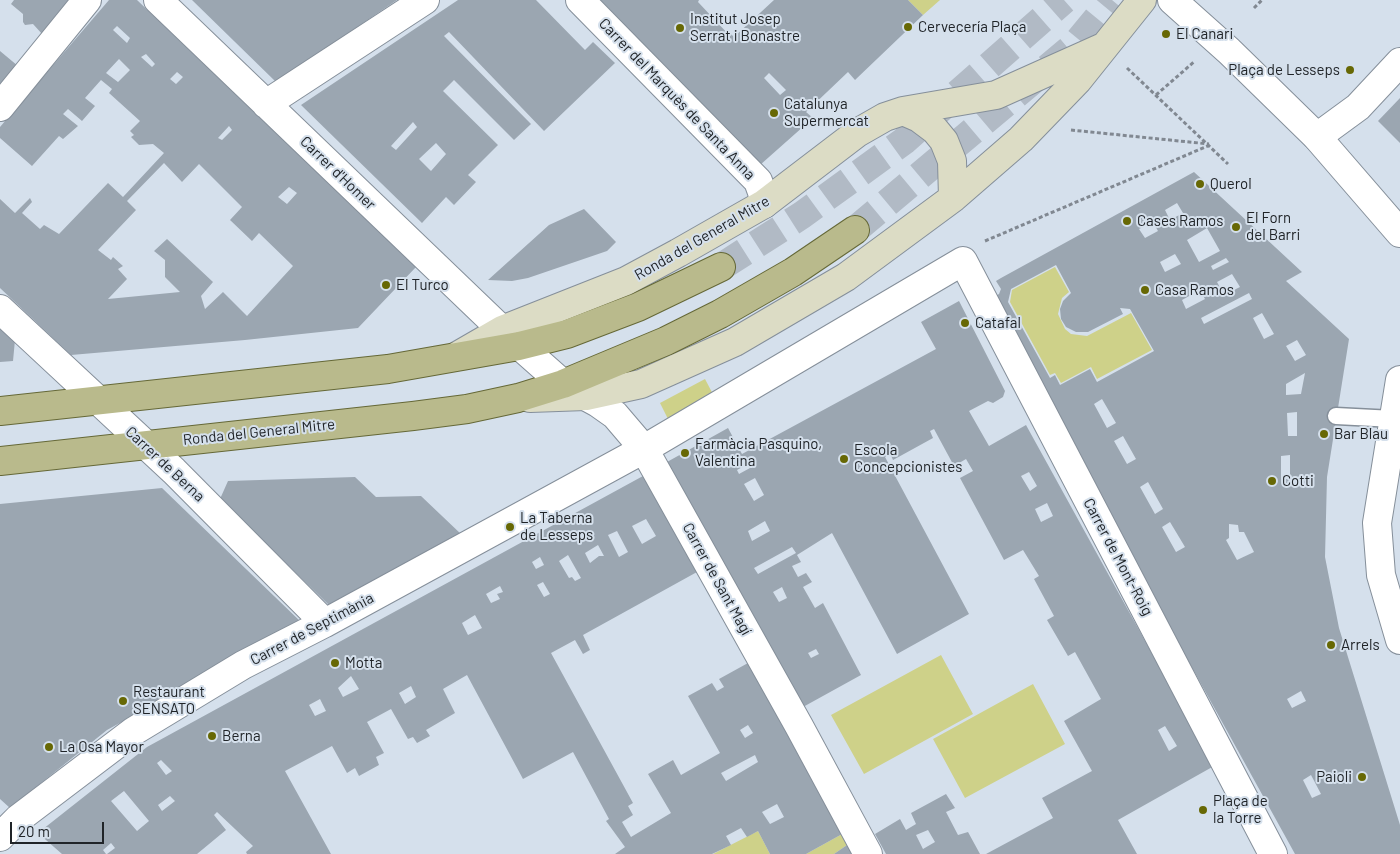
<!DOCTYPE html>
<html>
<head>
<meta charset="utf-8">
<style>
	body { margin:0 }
	#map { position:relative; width:1400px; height:854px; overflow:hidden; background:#d5e0ec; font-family:Barlow,sans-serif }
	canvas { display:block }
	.scale { position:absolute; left:10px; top:822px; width:94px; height:22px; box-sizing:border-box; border:2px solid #202428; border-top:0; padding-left:6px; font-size:15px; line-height:18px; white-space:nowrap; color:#202428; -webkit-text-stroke:4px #d5e0ec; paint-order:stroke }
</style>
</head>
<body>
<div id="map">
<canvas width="1400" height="854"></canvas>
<div class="scale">20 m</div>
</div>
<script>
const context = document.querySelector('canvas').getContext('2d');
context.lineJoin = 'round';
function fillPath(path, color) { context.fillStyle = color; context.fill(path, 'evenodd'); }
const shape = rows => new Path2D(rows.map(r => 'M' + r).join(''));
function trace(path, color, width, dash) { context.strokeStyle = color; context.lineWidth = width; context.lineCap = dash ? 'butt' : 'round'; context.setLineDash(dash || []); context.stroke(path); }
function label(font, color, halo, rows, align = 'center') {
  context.font = font + ' Barlow,sans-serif'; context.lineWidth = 4; context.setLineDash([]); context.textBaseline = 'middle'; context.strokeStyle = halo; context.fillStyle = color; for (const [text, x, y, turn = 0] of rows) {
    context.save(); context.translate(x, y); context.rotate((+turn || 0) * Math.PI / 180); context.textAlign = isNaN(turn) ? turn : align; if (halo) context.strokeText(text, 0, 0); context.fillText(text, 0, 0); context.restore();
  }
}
fillPath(shape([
	[908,0,940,0,923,15],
	[1055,267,1069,292,1062,298,1058,314,1065,329,1071,334,1087,336,1131,313,1152,350,1097,379,1091,367,1061,383,1055,373,1050,375,1010,302,1012,290],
	[705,379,715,398,670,423,660,403],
	[941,655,973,714,864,774,831,715],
	[1033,684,1065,744,965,798,933,739],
	[758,831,770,854,713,854],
	[844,833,850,843,834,854,806,854]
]), '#ced189');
fillPath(shape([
	[14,0,73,0,43,35,33,24,25,25,23,22,23,14,11,4],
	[109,0,137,0,416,267,358,328,245,340,71,355,0,288,0,199,15,213,30,198,32,202,22,213,40,229,44,225,59,234,108,183,123,197,164,153,153,144,139,145,131,137,134,135,130,131,140,121,109,93,112,89,101,80,85,98,95,106,82,121,68,109,63,114,78,126,63,139,59,136,32,166,0,138,0,127],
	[117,26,130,38,127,43,113,30],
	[146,54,155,64,152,67,141,57],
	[119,59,130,70,118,82,106,73],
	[177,72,183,77,176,84,170,79],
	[229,126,232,130,222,140,218,138],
	[164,163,182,182,199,164,242,207,230,220,252,241,259,233,293,266,247,316,223,292,205,309,201,296,213,282,167,239,154,251,165,260,165,277,180,292,108,299,127,279,118,269,123,266,113,257,111,260,98,250,136,210,127,201],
	[289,187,297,193,287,204,278,197],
	[192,0,397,0,276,82],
	[458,0,536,0,585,50,593,42,615,63,544,131,449,32,444,36,531,124,514,140,454,80,443,91,498,145,468,175,476,182,454,205,446,197,422,223,301,105],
	[413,122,417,127,396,150,391,146],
	[436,143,446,154,431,171,419,159],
	[598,0,699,0,698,2,730,36,731,34,734,37,774,0,908,0,923,15,855,80,848,72,806,112,813,118,760,165],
	[769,73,786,90,780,95,764,78],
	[0,51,18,66,0,86],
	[1400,98,1400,143,1378,121],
	[1194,172,1302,272,1286,281,1349,339,1327,477,1325,557,1339,628,1400,825,1400,854,1295,854,989,300,999,294,1001,289,996,281,1001,278],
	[1177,203,1183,213,1170,220,1165,210],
	[1153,222,1158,231,1145,238,1139,229],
	[1207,228,1220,251,1199,262,1187,240],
	[1175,254,1181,264,1165,272,1160,262],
	[1226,258,1229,262,1213,270,1211,266],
	[1056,265,1071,293,1063,301,1060,309,1061,319,1066,327,1076,332,1088,332,1123,314,1120,308,1130,309,1154,351,1097,382,1090,369,1060,385,1055,375,1050,378,1008,302,1011,289],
	[1232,274,1240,287,1224,295,1217,282],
	[1200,290,1205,299,1186,309,1182,300],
	[1249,293,1252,299,1204,324,1201,318],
	[1262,313,1274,334,1264,339,1253,318],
	[1297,340,1306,355,1295,361,1286,346],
	[1305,373,1301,394,1286,395,1286,384],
	[1102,399,1116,423,1107,428,1094,404],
	[1297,412,1297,436,1288,436,1287,413],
	[1123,436,1136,459,1127,464,1114,441],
	[1290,455,1290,479,1281,479,1281,456],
	[1148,482,1163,509,1155,514,1140,487],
	[1170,522,1185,547,1176,552,1162,527],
	[1229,524,1238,525,1239,532,1244,532,1254,552,1237,560,1226,540,1229,538],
	[1301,691,1306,701,1292,708,1287,699],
	[1311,775,1321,794,1312,798,1303,780],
	[584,209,616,242,607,251,528,278,512,281,488,280,549,225],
	[959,301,1005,391,1003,397,993,403,988,401,969,411,989,446,1026,425,1214,766,1118,820,1137,854,986,854,1053,818,1042,798,1092,771,1064,721,1101,699,1075,652,1068,656,1047,620,1054,616,1034,579,1039,576,1023,550,1004,560,960,478,973,471,966,459,954,466,934,429,930,431,933,438,893,460,890,453,885,457,969,614,897,654,832,533,797,555,801,562,792,566,798,577,806,573,812,582,803,587,815,608,823,603,861,675,803,707,667,462,728,428,742,454,936,349,921,322],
	[748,464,750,468,739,474,737,470],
	[1029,472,1037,486,1030,491,1021,476],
	[755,478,764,495,754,501,744,484],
	[1047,503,1053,516,1041,522,1035,509],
	[765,521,770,531,752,541,748,531],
	[792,547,796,553,758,574,754,568],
	[782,587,787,598,779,602,773,592],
	[816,649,819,654,811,658,808,653],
	[1165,726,1177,746,1169,751,1158,730],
	[0,326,15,340,13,361,0,362],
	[643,476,697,572,583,635,590,650,583,654,575,640,551,653,633,803,628,806,633,815,622,822,631,837,671,813,648,774,673,760,681,775,720,753,688,696,712,683,717,691,724,687,719,679,748,663,844,833,806,854,770,854,758,831,747,837,741,828,726,836,731,845,712,854,615,854,625,847,606,821,609,819,573,752,523,779,467,675,443,689,455,713,426,730,430,736,417,743,413,737,408,739,391,709,367,722,384,753,376,757,379,765,359,776,355,768,347,773,332,746,285,771,331,854,247,854,246,852,253,846,217,812,214,815,226,830,197,854,107,854,115,848,111,843,103,850,106,854,62,854,38,833,147,747],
	[646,519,656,536,642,544,632,526],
	[617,531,628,552,619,557,608,535],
	[598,545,604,556,599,556,590,563,585,553],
	[568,555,581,578,575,581,572,577,569,578,559,561],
	[540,557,544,565,536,569,532,562],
	[543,582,550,594,544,597,537,585],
	[500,586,503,592,497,594,500,599,491,603,486,594],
	[475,615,482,628,468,635,462,623],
	[351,676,359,689,343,697,338,688],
	[411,686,416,697,405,704,399,693],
	[320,699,326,711,315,716,309,705],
	[748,725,753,733,745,738,740,730],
	[755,755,758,762,726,781,721,773],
	[161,760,172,771,166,775,157,763],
	[124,791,149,821,137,831,111,801],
	[170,796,175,801,162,811,158,805],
	[777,804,784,817,770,824,762,812],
	[355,477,376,497,421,496,462,535,331,607,220,499,228,481],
	[162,488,302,623,107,730,10,808,0,799,0,504],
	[946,794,955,808,946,812,958,835,968,832,980,854,886,854,875,834,900,819,906,830,916,824,911,813],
	[928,830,935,842,923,849,916,835],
	[850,843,856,854,834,854]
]), '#9ba6b1');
trace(shape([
	[855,230,1075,45,1112,0],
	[721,267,802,215,904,141,1064,0]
]), '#b1bac5', 28, [28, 14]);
const service = shape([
	[1336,416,1394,419]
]);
const minor = shape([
	[158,0,502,330,563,384,598,403,615,415,644,449,799,726,868,854],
	[580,0,758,181,762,192,764,204],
	[266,104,425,0],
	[0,107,87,0],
	[1317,137,1358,107,1400,62],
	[0,309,174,471,325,623],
	[0,837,18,819,134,731,243,665,325,623,644,449,963,261,1273,854]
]);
const tertiary = shape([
	[1172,0,1229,51,1317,137,1400,233],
	[1400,380,1377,523,1381,575,1400,640]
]);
const secondary = shape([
	[903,111,919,118,935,130,944,141,952,161,953,198],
	[457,356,502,330,626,281,678,253,764,204,857,133,885,117,903,111,996,95,1101,48],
	[530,398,586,396,641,384,735,342,846,277,953,198,1021,139,1078,80,1142,0]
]);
const primary = shape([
	[0,411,388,369,519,346,567,334,638,307,721,267],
	[0,461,413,416,467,409,518,398,563,384,666,341,720,314,793,272,855,230]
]);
trace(service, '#858f9a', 19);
trace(minor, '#858f9a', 30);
trace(tertiary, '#858f9a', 30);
trace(secondary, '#858f9a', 30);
trace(primary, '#656837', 30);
trace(shape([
	[1254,8,1262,0],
	[1127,68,1228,164],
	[1156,95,1195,61],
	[1071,130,1209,144],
	[985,241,1210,145]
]), '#818891', 3, [4, 2.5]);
trace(service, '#fff', 16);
trace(minor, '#fff', 28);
trace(tertiary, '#fff', 28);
trace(secondary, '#dcdcc5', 28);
trace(primary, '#b9ba8c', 28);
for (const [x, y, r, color] of [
	[908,27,5,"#676804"],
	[680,28,5,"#676804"],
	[1166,34,5,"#676804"],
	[1350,70,5,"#676804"],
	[774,113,5,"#676804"],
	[1200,184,5,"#676804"],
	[1127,221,5,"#676804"],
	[1236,227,5,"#676804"],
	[386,285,5,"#676804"],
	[1145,290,5,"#676804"],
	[965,323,5,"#676804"],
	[1324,434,5,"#676804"],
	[685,453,5,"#676804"],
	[844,459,5,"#676804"],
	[1272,481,5,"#676804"],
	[510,527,5,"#676804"],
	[1331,645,5,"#676804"],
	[335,663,5,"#676804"],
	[123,701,5,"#676804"],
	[212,736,5,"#676804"],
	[49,747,5,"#676804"],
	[1362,777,5,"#676804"],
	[1203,810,5,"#676804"]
]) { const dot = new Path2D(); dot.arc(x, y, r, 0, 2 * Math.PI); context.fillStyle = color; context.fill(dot); trace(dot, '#d5e0ec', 2); }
label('15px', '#202428', '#d5e0ec', [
	["Institut Josep",690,19],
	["Serrat i Bonastre",690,36],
	["Cervecería Plaça",918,27],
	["El Canari",1176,34],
	["Plaça de Lesseps",1340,70,"right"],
	["Catalunya",784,104],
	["Supermercat",784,121],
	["Querol",1210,184],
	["El Forn",1246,218],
	["del Barri",1246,235],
	["Cases Ramos",1137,221],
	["El Turco",396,285],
	["Casa Ramos",1155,290],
	["Catafal",975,323],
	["Bar Blau",1334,434],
	["Farmàcia Pasquino,",695,444],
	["Valentina",695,461],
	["Escola",854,450],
	["Concepcionistes",854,467],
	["Cotti",1282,481],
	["La Taberna",520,518],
	["de Lesseps",520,535],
	["Arrels",1341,645],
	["Motta",345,663],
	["Restaurant",133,692],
	["SENSATO",133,709],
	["Berna",222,736],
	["La Osa Mayor",59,747],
	["Paioli",1352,777,"right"],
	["Plaça de",1213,801],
	["la Torre",1213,818]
], 'left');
label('15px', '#202428', '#d5e0ec', [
	["Carrer del Marquès de Santa Anna",677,99,46],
	["Carrer d'Homer",338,173,44],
	["Ronda del General Mitre",702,238,-30],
	["Ronda del General Mitre",259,432,-6],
	["Carrer de Berna",165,464,43],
	["Carrer de Mont-Roig",1118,557,62],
	["Carrer de Sant Magí",717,579,61],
	["Carrer de Septimània",312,629,-28]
]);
</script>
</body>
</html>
